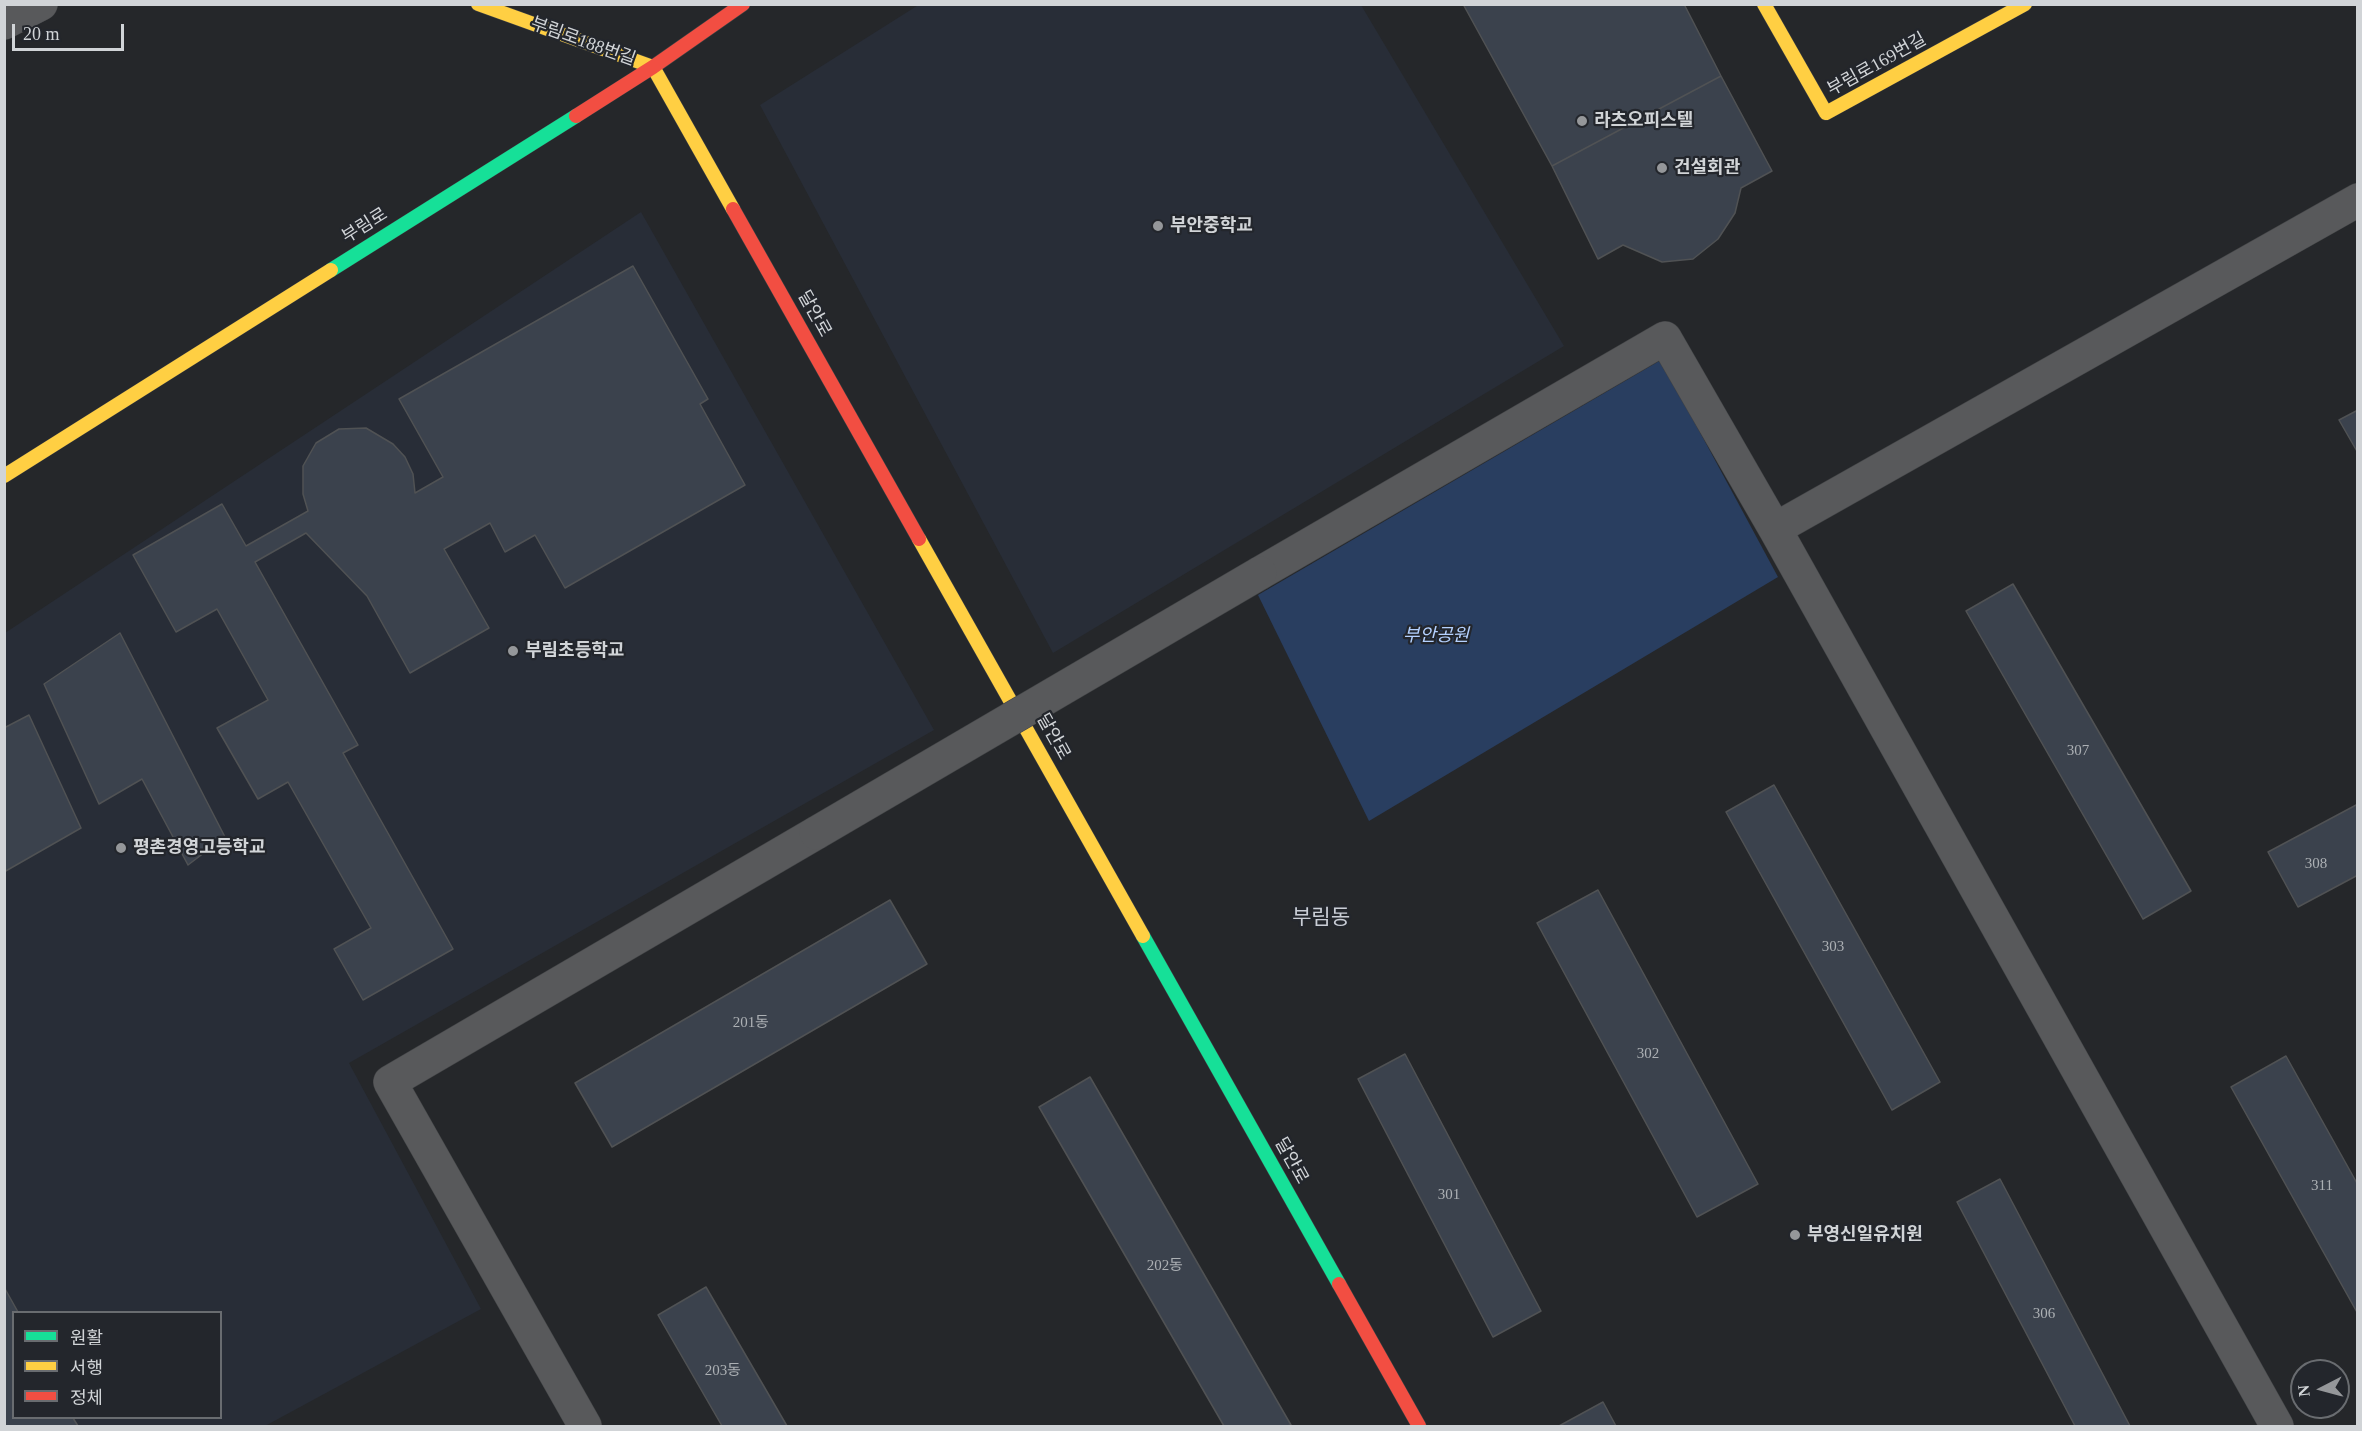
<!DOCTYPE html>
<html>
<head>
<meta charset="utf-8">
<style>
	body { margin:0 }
	#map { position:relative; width:2362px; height:1431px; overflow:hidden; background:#25272a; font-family:"Times New Roman","Noto Sans KR",serif }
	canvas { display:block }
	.frame { position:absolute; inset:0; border:6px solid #d1d4d7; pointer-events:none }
	.legend { position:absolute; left:12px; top:1311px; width:210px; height:108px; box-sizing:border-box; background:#23262c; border:2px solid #696c70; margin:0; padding:8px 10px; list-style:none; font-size:18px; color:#d1d4d7 }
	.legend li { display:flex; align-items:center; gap:12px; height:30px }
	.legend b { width:30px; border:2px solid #696c70 }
	.north { position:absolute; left:2290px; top:1359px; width:60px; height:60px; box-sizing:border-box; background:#23262c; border:2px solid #696c70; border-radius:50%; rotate:264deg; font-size:16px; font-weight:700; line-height:24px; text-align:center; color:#d1d4d7 }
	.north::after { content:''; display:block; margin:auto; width:21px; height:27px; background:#95979a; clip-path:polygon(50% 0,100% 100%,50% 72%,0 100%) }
	.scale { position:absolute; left:12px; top:24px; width:112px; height:27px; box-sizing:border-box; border:3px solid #d1d4d7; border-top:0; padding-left:8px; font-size:18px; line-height:21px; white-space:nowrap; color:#d1d4d7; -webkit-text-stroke:4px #23262c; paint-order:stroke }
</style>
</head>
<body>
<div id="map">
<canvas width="2362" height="1431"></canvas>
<div class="frame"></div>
<ul class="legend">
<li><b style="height:8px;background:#16e098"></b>원활</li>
<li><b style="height:8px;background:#ffcf43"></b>서행</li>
<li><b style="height:8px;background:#f24e42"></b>정체</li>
</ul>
<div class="north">N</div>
<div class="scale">20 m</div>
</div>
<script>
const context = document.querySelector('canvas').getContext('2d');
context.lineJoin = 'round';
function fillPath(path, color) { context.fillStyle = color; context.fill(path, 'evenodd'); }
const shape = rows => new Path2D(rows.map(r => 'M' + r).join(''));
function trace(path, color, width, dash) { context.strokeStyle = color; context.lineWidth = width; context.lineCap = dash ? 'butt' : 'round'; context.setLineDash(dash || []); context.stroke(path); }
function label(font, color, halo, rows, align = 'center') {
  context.font = font + ' "Times New Roman","Noto Sans KR",serif'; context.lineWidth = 4.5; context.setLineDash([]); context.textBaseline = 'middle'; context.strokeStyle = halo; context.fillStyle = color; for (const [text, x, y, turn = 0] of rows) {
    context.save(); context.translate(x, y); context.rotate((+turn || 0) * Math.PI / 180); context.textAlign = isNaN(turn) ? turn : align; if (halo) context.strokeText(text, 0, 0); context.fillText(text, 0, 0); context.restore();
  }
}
fillPath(shape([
	[920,4,1361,5,1564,346,1053,653,760,105],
	[641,212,934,730,349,1063,481,1309,265,1426,5,1426,5,633],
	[14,1312,220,1312,220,1418,14,1418]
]), '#282d37');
fillPath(shape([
	[1661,360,1778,577,1369,821,1258,595]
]), '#293e60');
const building = shape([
	[1463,4,1684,4,1721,76,1552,166,1463,4],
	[1721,76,1772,171,1741,188,1735,213,1718,239,1693,259,1662,262,1623,245,1598,259,1552,166,1721,76],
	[633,266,708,399,700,404,745,485,565,588,535,535,505,552,490,523,444,549,489,628,410,673,367,596,306,533,255,562,358,745,343,753,453,949,363,1000,334,949,371,928,288,782,258,799,217,728,268,700,217,609,176,632,133,555,222,504,246,546,308,511,303,494,303,466,316,443,339,429,366,428,393,444,405,457,413,474,415,493,443,477,399,399,633,266],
	[2358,410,2358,453,2339,420,2358,410],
	[2013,584,2191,891,2143,919,1966,611,2013,584],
	[120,633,225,837,188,865,142,779,99,804,44,684,120,633],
	[29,715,81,828,4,872,4,728,29,715],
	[1774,785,1940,1082,1892,1110,1726,812,1774,785],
	[2358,804,2358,875,2298,907,2268,852,2358,804],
	[1598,890,1758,1184,1697,1217,1537,923,1598,890],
	[890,900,927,964,612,1147,575,1083,890,900],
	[1405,1054,1541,1311,1493,1337,1358,1079,1405,1054],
	[2286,1056,2358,1185,2358,1314,2231,1087,2286,1056],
	[1090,1077,1291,1425,1287,1426,1224,1426,1039,1107,1090,1077],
	[2000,1179,2130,1426,2075,1426,1957,1202,2000,1179],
	[4,1287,18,1312,14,1312,14,1418,73,1418,78,1426,4,1426,4,1287],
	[706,1287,787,1426,722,1426,658,1315,706,1287],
	[1603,1402,1616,1426,1559,1426,1603,1402]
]);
fillPath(building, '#3b424d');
trace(building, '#505254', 1.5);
const street = shape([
	[4,23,41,4],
	[1260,573,1665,338,1775,529],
	[585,1426,390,1082,816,833],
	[2277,1426,1775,529,2358,200]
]);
const fast = shape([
	[331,270,576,116],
	[1143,936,1339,1284]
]);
const slow = shape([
	[478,4,653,67,733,209],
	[1764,4,1826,113,2025,4],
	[4,476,331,270],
	[919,539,1143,936]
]);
const jam = shape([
	[576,116,653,67,743,4],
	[733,209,919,539],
	[1339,1284,1419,1426]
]);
trace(street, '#414345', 34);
trace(fast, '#414345', 15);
trace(slow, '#414345', 15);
trace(jam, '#414345', 15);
trace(street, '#58595b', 33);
trace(fast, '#16e098', 14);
trace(slow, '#ffcf43', 14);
trace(jam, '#f24e42', 14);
const streetBridge = shape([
	[816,833,1260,573]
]);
trace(streetBridge, '#414345', 34, []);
trace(streetBridge, '#58595b', 33);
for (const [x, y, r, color] of [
	[1582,121,6,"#95979a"],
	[1662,168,6,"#95979a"],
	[1158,226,6,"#95979a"],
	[513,651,6,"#95979a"],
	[121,848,6,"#95979a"],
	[1795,1235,6,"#95979a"]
]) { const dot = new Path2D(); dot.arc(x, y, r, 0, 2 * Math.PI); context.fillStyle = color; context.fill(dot); trace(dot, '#23262c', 2); }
label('15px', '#acb0b4', null, [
	["307",2078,751],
	["308",2316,864],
	["303",1833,947],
	["201동",751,1023],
	["302",1648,1054],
	["311",2322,1186],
	["301",1449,1195],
	["202동",1165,1266],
	["306",2044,1314],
	["203동",723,1371]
]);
label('18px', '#d1d4d7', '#23262c', [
	["부림로188번길",583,42,20],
	["부림로169번길",1877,65,-29],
	["부림로",365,226,-32],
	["달안로",814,314,61],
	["달안로",1053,737,61],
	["달안로",1291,1161,61]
]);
label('bold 18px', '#d1d4d7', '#23262c', [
	["라츠오피스텔",1594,121],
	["건설회관",1674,168],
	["부안중학교",1170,226],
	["부림초등학교",525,651],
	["평촌경영고등학교",133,848],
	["부영신일유치원",1807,1235]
], 'left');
label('italic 18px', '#b4d1ff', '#23262c', [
	["부안공원",1436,636]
]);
label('21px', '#caced6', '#23262c', [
	["부림동",1321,918]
]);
</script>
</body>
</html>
